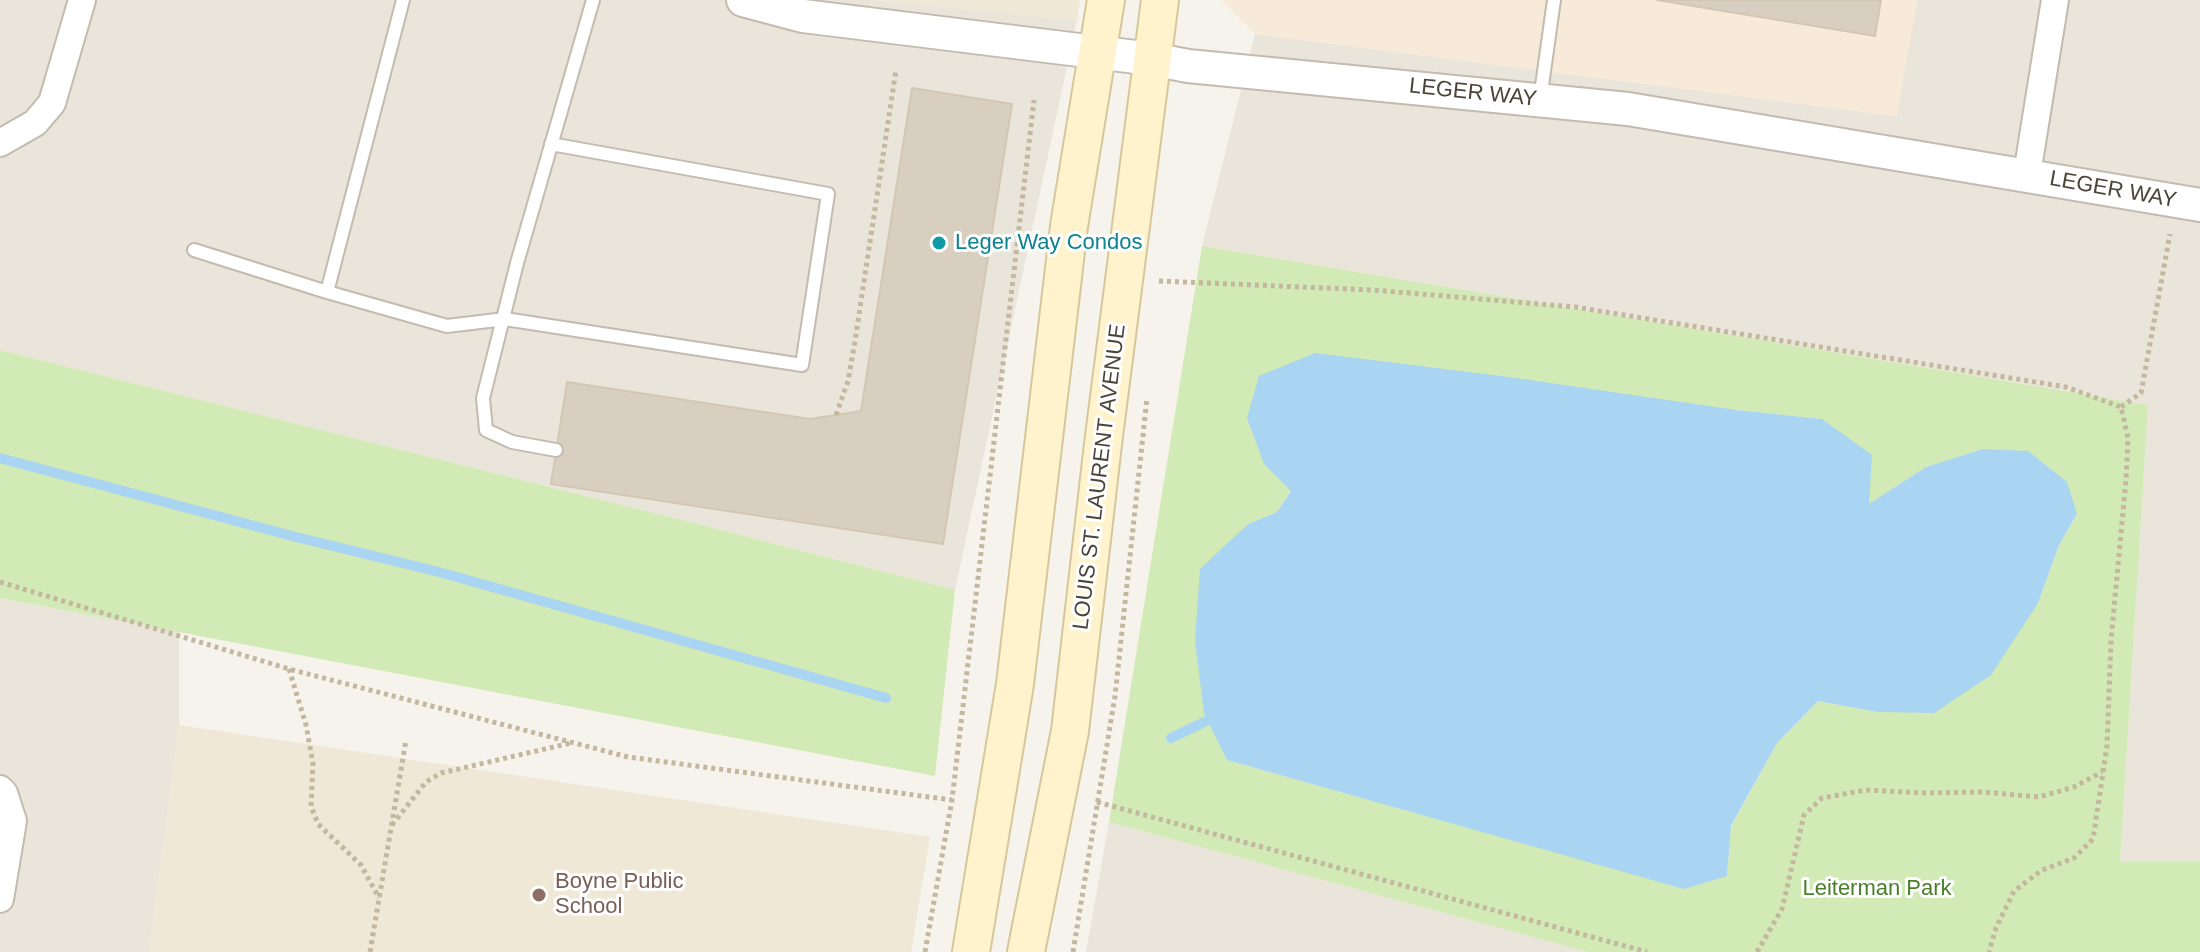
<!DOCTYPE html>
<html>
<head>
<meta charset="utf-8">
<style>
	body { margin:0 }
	canvas { display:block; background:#f6f3ec }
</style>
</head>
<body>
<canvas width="2200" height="952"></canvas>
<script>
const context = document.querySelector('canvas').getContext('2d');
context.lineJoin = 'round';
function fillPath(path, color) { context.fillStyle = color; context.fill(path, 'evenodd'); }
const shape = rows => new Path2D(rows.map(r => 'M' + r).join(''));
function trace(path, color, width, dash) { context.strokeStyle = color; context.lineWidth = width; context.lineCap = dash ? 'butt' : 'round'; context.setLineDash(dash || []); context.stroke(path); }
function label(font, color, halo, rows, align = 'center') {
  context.font = font + ' Arial,sans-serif'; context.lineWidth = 6; context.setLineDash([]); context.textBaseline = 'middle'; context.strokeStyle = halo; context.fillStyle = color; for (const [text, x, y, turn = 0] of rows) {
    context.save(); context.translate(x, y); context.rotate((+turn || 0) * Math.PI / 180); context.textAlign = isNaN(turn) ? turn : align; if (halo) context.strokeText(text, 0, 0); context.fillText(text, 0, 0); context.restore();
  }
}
fillPath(shape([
	[0,0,875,0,1077,20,955,590,678,519,0,350],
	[1917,0,2200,0,2200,862,2120,862,2148,405,1202,246,1255,34,1896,116],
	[0,598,179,632,179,725,149,952,0,952],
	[1109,822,1588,952,1086,952]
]), '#eae5da');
fillPath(shape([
	[1222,0,1917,0,1897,116,1255,34]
]), '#f7ead8');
fillPath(shape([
	[875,0,1080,0,1077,20],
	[179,725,930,837,911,952,149,952]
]), '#efe8d6');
fillPath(shape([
	[1202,246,2148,405,2120,862,2200,862,2200,952,1588,952,1109,822],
	[1736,410,1822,419,1868,505,1926,467,1983,449,2077,514,2059,545,2038,603,1877,712,1818,701,1777,743,1731,827,1727,876,1480,831,1227,760,1248,524,1277,512,1291,490,1264,464],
	[0,350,678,519,955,590,935,776,0,598]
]), '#d2eab5');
fillPath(shape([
	[1315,353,1509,377,1736,410,1822,419,1872,455,1869,504,1926,467,1983,449,2028,451,2067,482,2077,514,2059,545,2038,603,1991,675,1934,713,1877,712,1818,701,1777,743,1731,826,1727,876,1684,889,1227,760,1204,713,1195,641,1200,569,1248,524,1277,512,1291,491,1264,464,1247,418,1259,376]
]), '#a9d4f2');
trace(shape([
	[0,458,296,537,439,572,886,698],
	[1171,738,1219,715]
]), '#a9d4f2', 10);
const building = shape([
	[1657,0,1881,0,1875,36,1657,0],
	[912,88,1012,104,943,544,551,484,567,382,810,419,861,411,912,88]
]);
fillPath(building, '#d8cfc1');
trace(building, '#d3c7b4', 2);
const service = shape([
	[403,0,327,292,447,326,505,319,802,365,828,194,551,144],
	[1540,100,1554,0],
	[194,250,327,292],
	[556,450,512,442,486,430,483,398,517,263,593,0]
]);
const minor = shape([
	[0,143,35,123,52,103,82,0],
	[2027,174,2055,0],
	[0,789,4,793,13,821,0,899]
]);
const tertiary = shape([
	[743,0,803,16,1152,59,1188,66,1628,109,2200,205]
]);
const secondary = shape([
	[971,952,1015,684,1069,226,1106,0],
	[1026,952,1070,731,1103,444,1160,0]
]);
trace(service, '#c2bbae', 16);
trace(minor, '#c2bbae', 30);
trace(tertiary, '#c2bbae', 36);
trace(secondary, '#d6c79b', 40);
trace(shape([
	[1159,281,1373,290,1575,307,2066,387,2121,407,2128,438,2126,480,2111,640,2107,746,2093,839,2074,858,2042,870,2014,891,1996,928,1989,952],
	[2121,407,2141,393,2170,234],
	[836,415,848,381,855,341,896,70],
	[0,582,289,669,628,757,952,800],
	[289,669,306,725,313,764,311,806,318,824,361,865,379,898],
	[1097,802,1647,952],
	[392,825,426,782,441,773,571,743],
	[370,952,406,740],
	[925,952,952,800,1034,100],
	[1073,952,1115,696,1147,398],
	[1757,952,1782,909,1804,815,1822,798,1866,790,1925,793,1983,792,2039,797,2074,787,2102,772]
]), '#c4b79f', 5, [4, 4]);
trace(service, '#fff', 12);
trace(minor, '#fff', 26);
trace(tertiary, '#fff', 32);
trace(secondary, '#fff3cd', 36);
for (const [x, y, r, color] of [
	[939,243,8,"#0f9aa8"],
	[539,895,8,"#8d6e63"]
]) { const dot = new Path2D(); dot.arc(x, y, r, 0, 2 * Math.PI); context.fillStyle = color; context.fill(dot); trace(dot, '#fff', 3); }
label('22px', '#4b4439', '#fff', [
	["LEGER WAY",1473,93,6],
	["LEGER WAY",2113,190,10],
	["LOUIS ST. LAURENT AVENUE",1100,477,-83]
]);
label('22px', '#0d838f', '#fff', [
	["Leger Way Condos",955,243]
], 'left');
label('22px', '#785e54', '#fff', [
	["Boyne Public",555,882],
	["School",555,907]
], 'left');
label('22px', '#4a7f2a', '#fff', [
	["Leiterman Park",1877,889]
]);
</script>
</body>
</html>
